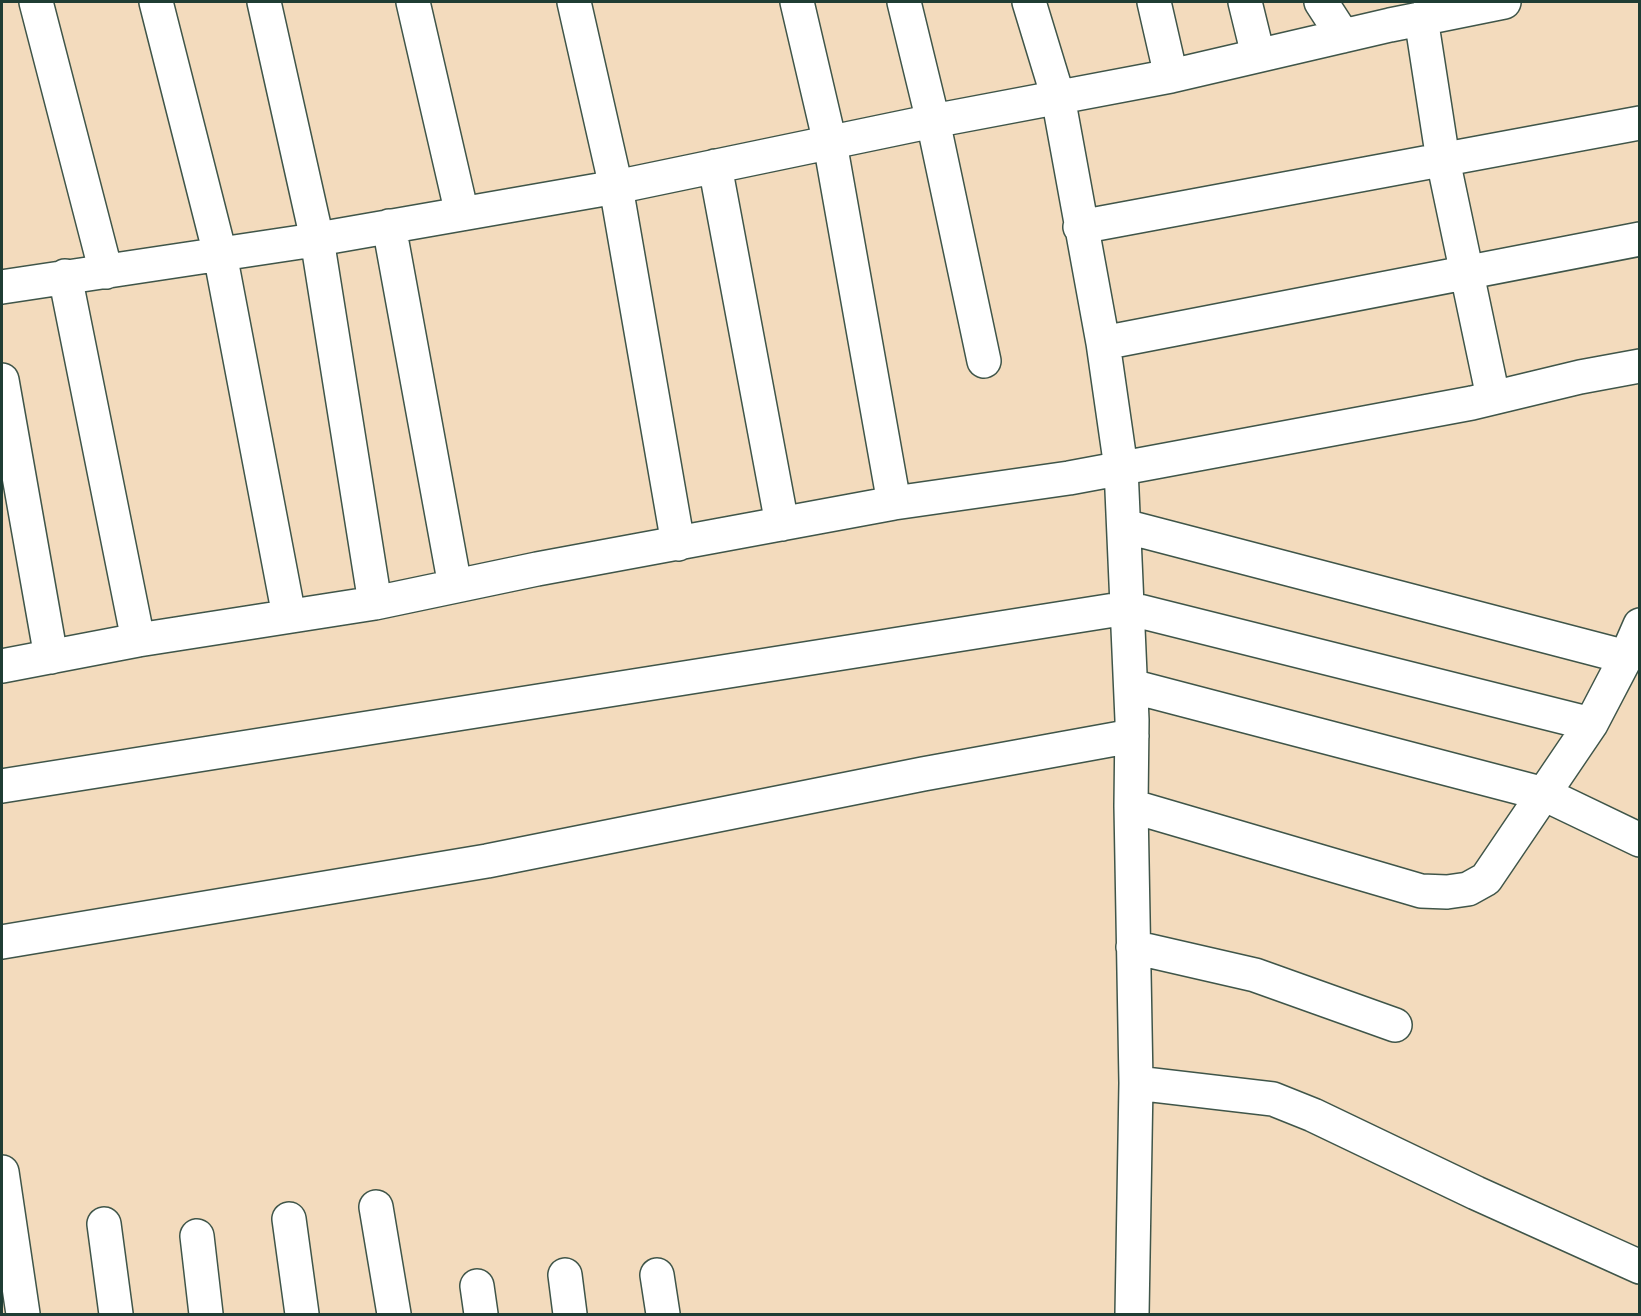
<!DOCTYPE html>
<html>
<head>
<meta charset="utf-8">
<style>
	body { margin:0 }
	#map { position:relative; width:1641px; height:1316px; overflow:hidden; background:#f3dbbd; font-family:"Playpen Sans",sans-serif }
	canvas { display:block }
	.frame { position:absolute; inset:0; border:3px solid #1f3d34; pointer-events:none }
</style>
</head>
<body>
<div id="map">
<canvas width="1641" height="1316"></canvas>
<div class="frame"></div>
</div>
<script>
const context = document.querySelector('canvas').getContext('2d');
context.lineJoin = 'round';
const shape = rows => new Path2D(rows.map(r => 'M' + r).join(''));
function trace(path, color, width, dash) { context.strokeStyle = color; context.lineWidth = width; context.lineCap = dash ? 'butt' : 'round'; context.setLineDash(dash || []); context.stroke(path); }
const minor = shape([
	[36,2,106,272],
	[156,2,220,254,289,616],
	[264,2,317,239,375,603],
	[413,2,462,214],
	[574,2,616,187,678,544],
	[797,2,830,143,894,503],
	[904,2,933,121,984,361],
	[1029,2,1058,97,1103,343,1121,468,1132,720,1131,806,1136,1083,1132,1314],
	[1154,2,1171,76],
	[1245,2,1258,55],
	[1321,2,1343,36],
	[1421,18,1443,160,1493,397],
	[715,166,782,524],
	[389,226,455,586],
	[1080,227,1640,123],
	[65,276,138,640],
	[2,287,301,242,616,187,933,121,1171,76,1390,25,1504,2],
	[1103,343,1640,239],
	[2,380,51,657],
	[1124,526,1626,657],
	[2,666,138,640,375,603,537,569,894,503,1069,478,1472,403,1580,377,1640,366],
	[1131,686,1544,794,1640,840],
	[2,786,1127,608,1591,724],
	[1131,806,1421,891,1447,892,1468,889,1486,879,1591,724,1626,657,1640,625],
	[2,942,487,861,923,774,1132,736],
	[1133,947,1255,975,1395,1025],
	[1136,1083,1273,1099,1313,1115,1476,1193,1640,1267],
	[2,1172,23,1314],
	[376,1207,394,1314],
	[289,1219,302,1314],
	[104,1224,116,1314],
	[197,1236,206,1314],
	[565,1275,570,1314],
	[657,1275,663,1314],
	[477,1286,481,1314]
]);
trace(minor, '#3f5549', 36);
trace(minor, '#fff', 33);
</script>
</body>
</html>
